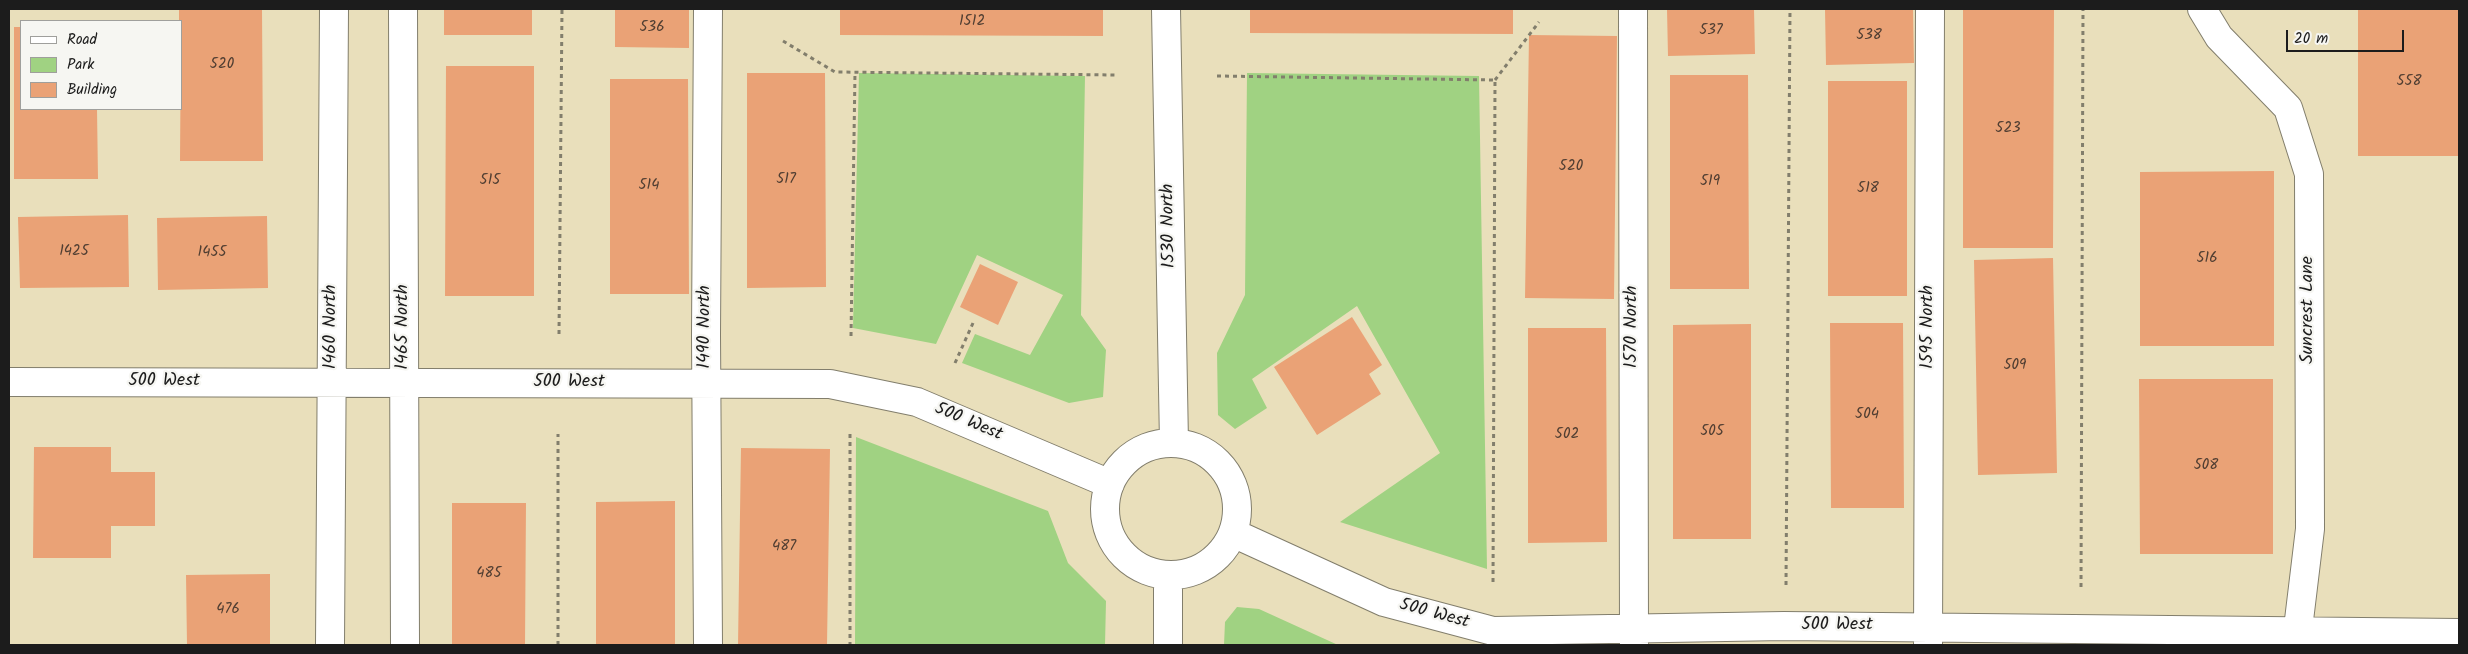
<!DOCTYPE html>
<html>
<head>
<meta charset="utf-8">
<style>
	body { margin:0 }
	#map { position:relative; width:2468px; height:654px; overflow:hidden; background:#e9dfbb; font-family:Kalam,sans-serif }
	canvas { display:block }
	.frame { position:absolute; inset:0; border:10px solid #1c1c1c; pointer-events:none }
	.legend { position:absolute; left:20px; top:20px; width:162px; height:90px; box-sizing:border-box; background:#f6f6f2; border:1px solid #9f9f9c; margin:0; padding:6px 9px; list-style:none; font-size:15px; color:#1c1c1c }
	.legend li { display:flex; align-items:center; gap:10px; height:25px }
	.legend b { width:25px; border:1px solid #9f9f9c }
	.scale { position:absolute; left:2286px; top:30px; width:118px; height:22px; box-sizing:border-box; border:2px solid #1c1c1c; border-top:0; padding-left:6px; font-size:15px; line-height:18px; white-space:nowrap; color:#1c1c1c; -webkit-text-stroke:4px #f6f6f2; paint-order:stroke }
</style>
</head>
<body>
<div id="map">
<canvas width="2468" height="654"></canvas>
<div class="frame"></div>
<ul class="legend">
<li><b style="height:6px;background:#fff"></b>Road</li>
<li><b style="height:14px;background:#a0d282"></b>Park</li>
<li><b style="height:14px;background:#eaa276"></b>Building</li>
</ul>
<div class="scale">20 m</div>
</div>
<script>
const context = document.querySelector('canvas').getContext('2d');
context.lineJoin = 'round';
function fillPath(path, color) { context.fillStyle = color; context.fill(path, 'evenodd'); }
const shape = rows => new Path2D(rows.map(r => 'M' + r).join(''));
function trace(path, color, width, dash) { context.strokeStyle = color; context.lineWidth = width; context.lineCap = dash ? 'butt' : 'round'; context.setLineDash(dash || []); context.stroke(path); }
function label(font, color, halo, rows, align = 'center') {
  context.font = font + ' Kalam,sans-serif'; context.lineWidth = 4.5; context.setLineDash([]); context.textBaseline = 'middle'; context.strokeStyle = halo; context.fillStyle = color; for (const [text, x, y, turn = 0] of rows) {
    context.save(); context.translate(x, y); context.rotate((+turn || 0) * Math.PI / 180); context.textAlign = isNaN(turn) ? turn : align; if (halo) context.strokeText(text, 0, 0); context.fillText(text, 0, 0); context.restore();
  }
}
fillPath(shape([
	[859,73,1085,76,1081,315,1106,350,1103,397,1069,403,962,363,975,334,1030,355,1063,295,977,255,936,344,853,328],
	[1247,73,1479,76,1487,569,1340,522,1440,453,1357,306,1252,379,1267,408,1235,429,1218,415,1217,353,1245,295],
	[856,437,1048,511,1068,563,1106,601,1105,645,855,645],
	[1237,607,1259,609,1338,645,1224,645,1225,622]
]), '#a0d282');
fillPath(shape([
	[179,9,262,9,263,161,180,161,181,21,179,21],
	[444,9,532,9,532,35,444,35],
	[615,9,689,9,689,48,615,47],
	[840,9,1103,9,1103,36,840,35],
	[1250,9,1513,9,1513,34,1250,33],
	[1667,9,1754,9,1755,54,1668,56],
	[1825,9,1913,9,1914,63,1826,65],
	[1963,9,2054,9,2053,248,1963,248],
	[2358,9,2459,9,2459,156,2358,156],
	[14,27,21,27,21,109,97,109,98,179,14,179],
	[1529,35,1617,36,1614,299,1525,298],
	[446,66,534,66,534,296,445,296],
	[747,73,825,73,826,287,747,288],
	[1670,75,1748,75,1749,289,1670,289],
	[610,79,688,79,689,294,610,294],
	[1828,81,1907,81,1907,296,1828,296],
	[2274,171,2274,346,2140,346,2140,172],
	[128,215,129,287,20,288,18,217],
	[267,216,268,288,158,290,157,218],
	[2053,258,2057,473,1978,475,1974,260],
	[980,264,1018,282,998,325,960,307],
	[1352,317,1382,365,1369,374,1381,394,1317,435,1274,367],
	[1830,323,1903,323,1904,508,1831,508],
	[1751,324,1751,539,1673,539,1673,325],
	[1528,328,1606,328,1607,542,1528,543],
	[2139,379,2273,379,2273,554,2140,554],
	[34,447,111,447,111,472,155,472,155,526,111,526,111,558,33,558],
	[741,448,830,449,827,645,738,645],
	[675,501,675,645,596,645,596,502],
	[452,503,526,503,525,645,452,645],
	[270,574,270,645,187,645,186,575]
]), '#eaa276');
const minor = shape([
	[403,9,405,645],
	[708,9,706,335,708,645],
	[1166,9,1174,443],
	[1633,9,1634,645],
	[2202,9,2219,37,2288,108,2309,174,2310,529,2296,645],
	[9,382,830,384,917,402,1110,484],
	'1105 509a66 66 0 1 1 132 0a66 66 0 1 1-132 0Z',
	[1233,533,1384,602,1493,631,1784,626,2459,633],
	[330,645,334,9],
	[1168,645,1168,576],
	[1928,645,1930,9]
]);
trace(minor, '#827e6c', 30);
trace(shape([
	[783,41,835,72,1118,75],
	[1217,76,1495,80,1493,584],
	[1495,80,1539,22],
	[559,334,562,9],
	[851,336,855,72],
	[955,363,973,323],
	[850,434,850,645],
	[1786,585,1790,9],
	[2081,587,2083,9],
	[558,645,558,434]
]), '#827e6c', 3, [4, 4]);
trace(minor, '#fff', 28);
label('15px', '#503e32', null, [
	["1512",972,22],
	["536",652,28],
	["537",1711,31],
	["538",1869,36],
	["520",222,65],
	["558",2409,82],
	["523",2008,129],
	["520",1571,167],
	["517",786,180],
	["515",490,181],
	["519",1710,182],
	["514",649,186],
	["518",1868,189],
	["1425",74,252],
	["1455",212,253],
	["516",2207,259],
	["509",2015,366],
	["504",1867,415],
	["505",1712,432],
	["502",1567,435],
	["508",2206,466],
	["487",784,547],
	["485",489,574],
	["476",228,610]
]);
label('18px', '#1c1c1c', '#f6f6f2', [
	["1530 North",1170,226,-91],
	["Suncrest Lane",2309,310,-90],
	["1460 North",332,327,-90],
	["1465 North",404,327,-90],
	["1490 North",706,327,-90],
	["1570 North",1633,327,-90],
	["1595 North",1929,327,-90],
	["500 West",164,382],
	["500 West",569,383],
	["500 West",968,423,23],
	["500 West",1434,615,15],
	["500 West",1837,626]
]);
</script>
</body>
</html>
